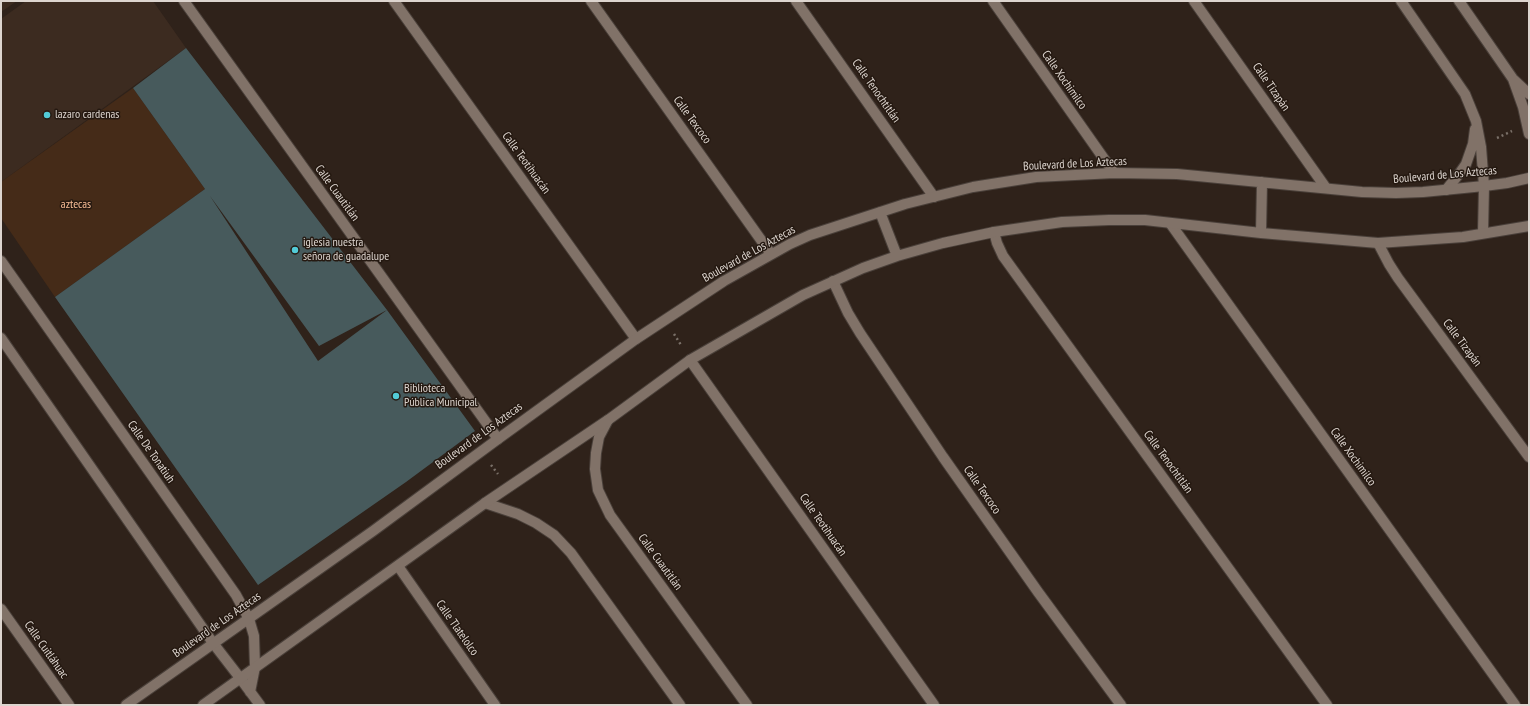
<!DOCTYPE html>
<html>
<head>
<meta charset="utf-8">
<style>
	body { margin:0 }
	#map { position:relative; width:1530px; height:706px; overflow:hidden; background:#2f221a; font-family:"PT Sans Narrow",sans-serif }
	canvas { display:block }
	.frame { position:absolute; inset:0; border:2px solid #ddd5cf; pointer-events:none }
</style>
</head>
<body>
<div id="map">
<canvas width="1530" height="706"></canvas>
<div class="frame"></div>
</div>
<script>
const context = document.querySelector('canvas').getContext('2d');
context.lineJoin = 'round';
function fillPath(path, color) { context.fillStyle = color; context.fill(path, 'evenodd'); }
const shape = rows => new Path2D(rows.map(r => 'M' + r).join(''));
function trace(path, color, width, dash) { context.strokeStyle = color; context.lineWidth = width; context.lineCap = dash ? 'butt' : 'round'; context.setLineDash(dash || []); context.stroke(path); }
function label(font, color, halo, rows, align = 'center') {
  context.font = font + ' "PT Sans Narrow",sans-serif'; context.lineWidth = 3; context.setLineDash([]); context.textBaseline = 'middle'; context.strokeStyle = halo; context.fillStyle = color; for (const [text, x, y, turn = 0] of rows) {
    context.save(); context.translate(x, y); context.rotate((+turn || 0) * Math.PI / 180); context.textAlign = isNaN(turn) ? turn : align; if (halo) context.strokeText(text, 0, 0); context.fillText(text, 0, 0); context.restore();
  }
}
fillPath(shape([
	[1,1,17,1,1,12],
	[26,1,153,1,186,48,1,182,1,19]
]), '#3c2b20');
fillPath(shape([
	[133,88,205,189,55,297,1,218,1,182]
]), '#452b18');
fillPath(shape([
	[186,48,387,310,319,346,210,196,318,361,387,310,475,431,406,482,258,585,55,297,205,189,133,88]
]), '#475a5c');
const minor = shape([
	[184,1,498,439],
	[394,1,636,339],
	[591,1,771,254],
	[796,1,934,197],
	[993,1,1114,173],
	[1194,1,1326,188],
	[1170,223,1515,705],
	[994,232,997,243,1003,256,1327,705],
	[1378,243,1389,264,1398,278,1529,457],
	[833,281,848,313,860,333,943,457,1038,592,1121,705],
	[690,360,934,705],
	[398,566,495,705],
	[1,609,69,705],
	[240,678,260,705],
	[250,692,255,667]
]);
const tertiary = shape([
	[1401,1,1465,94,1476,121,1481,147,1484,186,1483,233],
	[1459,1,1513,79,1523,107,1529,134],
	[1514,80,1529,94],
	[1446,190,1459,174,1466,164,1473,144,1475,129],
	[1,261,236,595,249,619,254,636,255,667],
	[1,338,213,643,240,678],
	[608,420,599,437,596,453,595,469,598,490,610,515,747,705],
	[485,503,518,514,536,523,554,535,571,553,680,705]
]);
const secondary = shape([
	[880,212,897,256],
	[1261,233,1262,182],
	[126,705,373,531,498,439,636,339,724,281,790,244,810,235,905,204,973,187,1036,177,1114,173,1177,174,1362,192,1396,193,1423,192,1484,186,1507,183,1529,178],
	[203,705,485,503,608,420,690,360,803,295,863,268,897,256,943,243,994,232,1062,222,1109,220,1145,220,1261,233,1378,243,1463,237,1529,226]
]);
trace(minor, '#4a403a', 12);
trace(tertiary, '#4a403a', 12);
trace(secondary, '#4a403a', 12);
trace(shape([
	[1497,138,1512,131],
	[674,334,681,345],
	[491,465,498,474]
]), '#7a7068', 2.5, [2, 3]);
trace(minor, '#817268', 10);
trace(tertiary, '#817268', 10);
trace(secondary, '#817268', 10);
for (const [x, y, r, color] of [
	[47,115,4,"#52cbd7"],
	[295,250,4,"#52cbd7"],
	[396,396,4,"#52cbd7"]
]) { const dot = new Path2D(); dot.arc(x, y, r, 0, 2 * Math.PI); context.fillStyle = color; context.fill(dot); trace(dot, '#251911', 1.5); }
label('12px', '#ddd5cf', '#251911', [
	["Calle Xochimilco",1064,80,55],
	["Calle Tizapán",1271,87,55],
	["Calle Tenochtitlán",876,91,55],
	["Calle Texcoco",692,120,54],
	["Calle Teotihuacán",526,163,54],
	["Boulevard de Los Aztecas",1075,164,-3],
	["Boulevard de Los Aztecas",1445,175,-5],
	["Calle Cuautitlán",337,193,54],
	["Boulevard de Los Aztecas",749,254,-29],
	["Calle Tizapán",1462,343,53],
	["Boulevard de Los Aztecas",479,436,-36],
	["Calle De Tonatiuh",151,452,55],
	["Calle Xochimilco",1353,457,54],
	["Calle Tenochtitlán",1168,462,54],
	["Calle Texcoco",982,490,55],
	["Calle Teotihuacán",823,525,55],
	["Calle Cuautitlán",660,562,54],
	["Boulevard de Los Aztecas",217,625,-35],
	["Calle Tlatelolco",457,628,55],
	["Calle Cuitláhuac",46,650,55]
]);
label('12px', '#ddd5cf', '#251911', [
	["lazaro cardenas",55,115],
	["iglesia nuestra",303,243],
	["señora de guadalupe",303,257],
	["Biblioteca",404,389],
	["Pública Municipal",404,403]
], 'left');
label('12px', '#f8bd96', '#251911', [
	["aztecas",76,205]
]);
</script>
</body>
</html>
